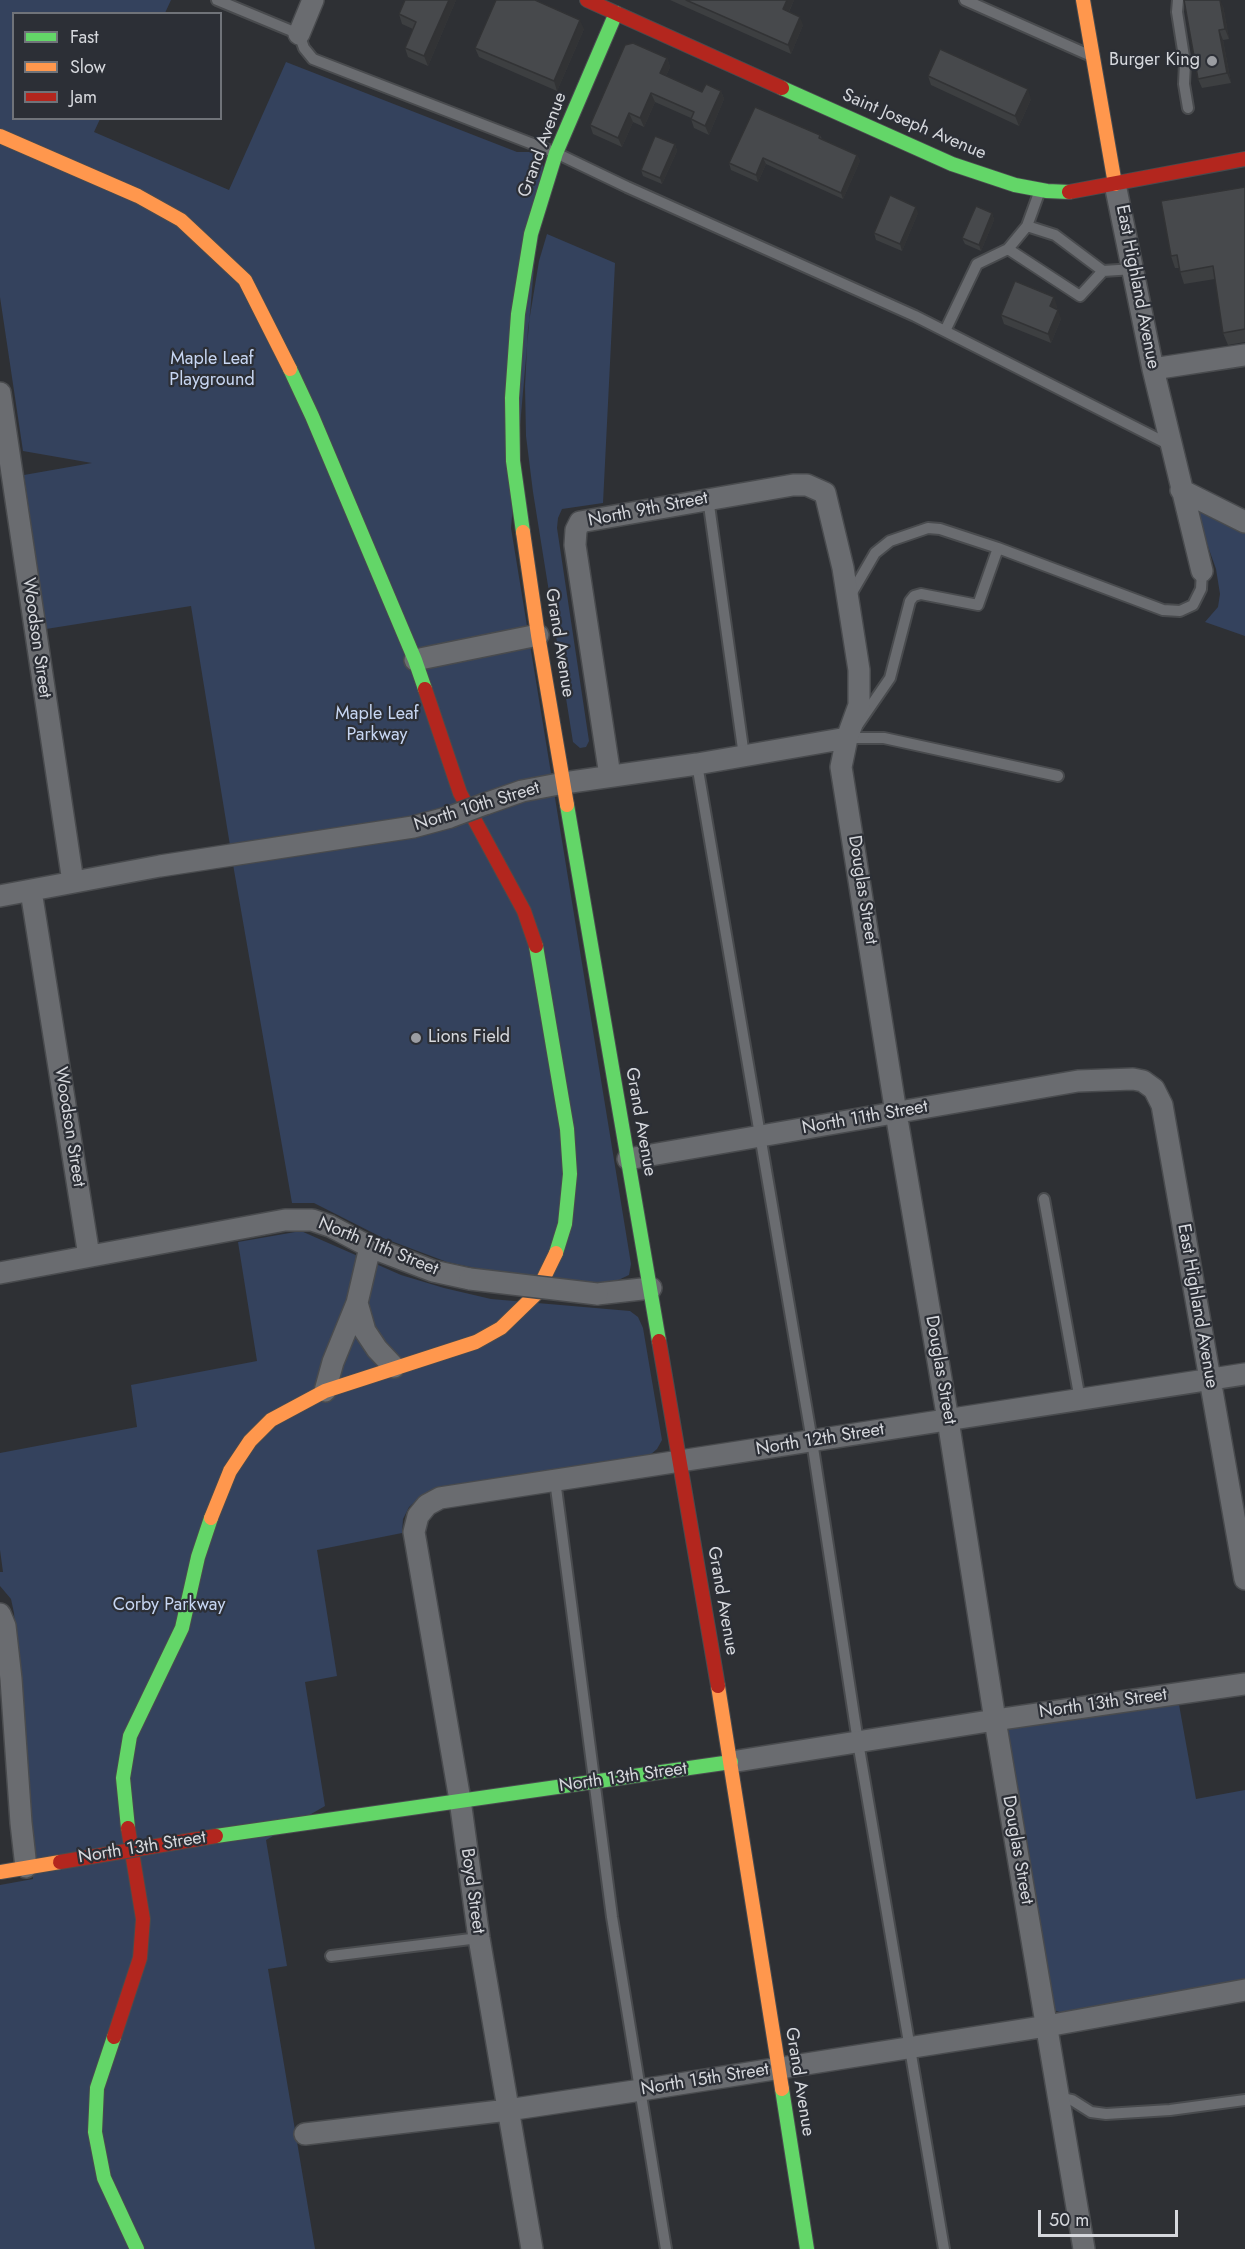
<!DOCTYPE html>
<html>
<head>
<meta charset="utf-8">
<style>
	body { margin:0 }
	#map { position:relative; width:1245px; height:2249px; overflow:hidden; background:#2e3034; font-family:Jost,sans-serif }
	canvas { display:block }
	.legend { position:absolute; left:12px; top:12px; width:210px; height:108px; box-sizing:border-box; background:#2c2f36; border:2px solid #707379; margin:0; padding:8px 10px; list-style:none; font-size:18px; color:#d6d8dd }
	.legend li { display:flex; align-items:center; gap:12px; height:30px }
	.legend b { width:30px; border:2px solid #707379 }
	.scale { position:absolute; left:1038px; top:2210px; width:140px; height:27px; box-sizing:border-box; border:3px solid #d6d8dd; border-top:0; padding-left:8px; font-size:18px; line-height:21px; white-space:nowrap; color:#d6d8dd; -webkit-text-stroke:4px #2c2f36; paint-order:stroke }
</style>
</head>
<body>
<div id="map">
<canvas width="1245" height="2249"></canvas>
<ul class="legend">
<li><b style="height:8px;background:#63d668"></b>Fast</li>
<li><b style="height:8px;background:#ff974d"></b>Slow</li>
<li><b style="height:8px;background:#b3261e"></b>Jam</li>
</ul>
<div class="scale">50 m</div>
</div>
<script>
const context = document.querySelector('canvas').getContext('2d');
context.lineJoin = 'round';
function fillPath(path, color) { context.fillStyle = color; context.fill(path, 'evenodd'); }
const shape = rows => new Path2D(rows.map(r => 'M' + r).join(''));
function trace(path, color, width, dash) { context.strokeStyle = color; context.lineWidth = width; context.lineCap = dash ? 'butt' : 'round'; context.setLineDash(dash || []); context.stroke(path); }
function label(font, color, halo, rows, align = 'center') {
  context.font = font + ' Jost,sans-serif'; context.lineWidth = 4.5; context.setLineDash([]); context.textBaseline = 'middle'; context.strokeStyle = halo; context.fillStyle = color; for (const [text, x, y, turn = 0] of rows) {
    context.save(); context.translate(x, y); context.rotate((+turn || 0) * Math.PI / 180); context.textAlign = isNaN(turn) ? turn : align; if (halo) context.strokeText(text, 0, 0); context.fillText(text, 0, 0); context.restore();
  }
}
fillPath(shape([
	[0,0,171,0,165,13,14,14,14,118,100,119,94,132,229,190,286,62,517,152,530,152,540,156,543,165,511,528,631,1264,629,1275,614,1282,596,1283,572,1283,513,1276,447,1262,383,1238,314,1203,292,1203,234,870,191,606,46,629,24,475,92,463,23,451,0,297],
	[547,234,615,263,603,503,562,509,558,518,557,528,589,741,586,747,580,748,573,742,533,492,526,436,525,386,528,328,539,261],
	[1194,507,1245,533,1245,636,1205,622,1218,607,1220,594,1216,569],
	[301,1231,401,1275,444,1288,491,1299,630,1311,638,1317,643,1328,662,1440,657,1449,650,1455,441,1488,424,1494,409,1507,403,1519,402,1533,317,1550,337,1676,305,1682,325,1806,266,1840,287,1966,268,1969,315,2249,0,2249,0,1885,33,1879,14,1613,11,1599,0,1586,0,1572,3,1572,0,1550,0,1453,137,1427,131,1385,257,1361,238,1242],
	[1178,1699,1196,1799,1245,1790,1245,1982,1063,2013,1050,2009,1003,1732,1009,1725]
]), '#34425d');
const lane = shape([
	[217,0,299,34,304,48,313,59,556,153,627,187,915,316,1170,445],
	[965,0,1089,55],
	[1178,0,1177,12,1185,63,1184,84,1188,108],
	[1027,226,1055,235,1103,271],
	[1008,249,1080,296,1103,271,1134,269],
	[945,331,977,264,1008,249,1027,226,1039,193],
	[708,498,744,756],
	[850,596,875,553,890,541,928,528,940,529,998,548,1163,610,1180,611,1193,605,1201,589,1202,571],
	[857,726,890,678,910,601,914,596,921,594,978,605,998,548],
	[847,738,884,738,1058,776],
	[697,764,812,1441,858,1742,944,2249],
	[1044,1199,1080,1400],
	[555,1480,612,1917,666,2249],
	[331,1956,479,1938],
	[1059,2097,1072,2100,1091,2112,1106,2114,1170,2110,1245,2100]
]);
const street = shape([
	[299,34,313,0],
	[1115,184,1153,369,1202,571],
	[1153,369,1245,355],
	[0,393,73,882],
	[1181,490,1245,522],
	[415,660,538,635],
	[610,776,575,545,576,530,580,522,793,485,807,485,825,493,843,568,859,670,859,705,847,738,841,767,896,1113,948,1420,995,1720,1084,2249],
	[485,804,522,791,564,783,697,764,847,738],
	[31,891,89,1256],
	[0,896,160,866,413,827,450,817],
	[628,1159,1078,1081,1133,1079,1143,1081,1154,1089,1162,1105,1245,1579],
	[0,1273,285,1220,312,1220,330,1226,370,1247,433,1271,470,1279],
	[597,1294,651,1288],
	[357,1303,365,1331,377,1349,394,1367],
	[325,1391,333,1362,357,1303,370,1247],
	[0,1614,5,1626,11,1679,21,1823,26,1867],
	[731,1762,995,1720,1245,1684],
	[305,2134,508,2110,641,2090,1047,2026,1245,1990],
	[532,2249,479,1938,460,1800,414,1532,418,1516,427,1505,440,1498,1245,1374]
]);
const fast = shape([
	[782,88,952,164,1015,185,1047,191,1069,192],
	[290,369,312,416,415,660,425,689],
	[523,532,513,461,512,398,518,314,531,234,556,153,616,13],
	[567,805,659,1341],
	[536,946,567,1129,570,1174,565,1224,556,1253],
	[128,1828,123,1778,130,1736,182,1628,198,1557,211,1518],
	[216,1836,731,1762],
	[114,2037,97,2088,95,2132,104,2178,137,2249],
	[782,2089,807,2249]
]);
const slow = shape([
	[1083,0,1115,184],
	[0,136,138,196,181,220,245,280,290,369],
	[523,532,538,635,567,805],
	[211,1518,230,1471,250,1441,271,1420,325,1391,476,1342,501,1328,536,1294,556,1253],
	[718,1686,782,2089],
	[0,1872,60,1862]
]);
const jam = shape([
	[587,0,782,88],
	[1069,192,1245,159],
	[425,689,460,793,524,911,536,946],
	[659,1341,718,1686],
	[114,2037,140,1958,143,1919,128,1828]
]);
trace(lane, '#494b4e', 14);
trace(street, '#494b4e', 24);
trace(fast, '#494b4e', 16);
trace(slow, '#494b4e', 16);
trace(jam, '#494b4e', 16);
trace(lane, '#6a6c70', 10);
trace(street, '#6a6c70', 21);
trace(fast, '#63d668', 14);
trace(slow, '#ff974d', 14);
trace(jam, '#b3261e', 14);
const streetBridge = shape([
	[450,817,485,804],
	[470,1279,597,1294]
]);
const jamBridge = shape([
	[60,1862,216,1836]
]);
trace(streetBridge, '#494b4e', 24, []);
trace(jamBridge, '#494b4e', 16, []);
trace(streetBridge, '#6a6c70', 21);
trace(jamBridge, '#b3261e', 14);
fillPath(shape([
	[456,0,428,66,408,57,405,48,413,29,402,24,399,14],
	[670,0,794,0,789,12,803,25,791,54],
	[1223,6,1229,39,1223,40,1231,83,1202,88,1198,79],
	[584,29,557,91,479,57,475,48],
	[667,58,670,67,666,76,702,92,721,91,724,99,709,135,694,128,691,119,691,118,655,102,644,127,633,122,622,147,593,134,590,125],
	[928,76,1031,99,1019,126,931,85],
	[820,135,822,139,857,155,860,161,843,199,766,164,758,182,731,170,729,163],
	[675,144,677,151,662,184,643,176,641,170],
	[1245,187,1245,342,1228,345,1223,333,1215,279,1184,284,1179,268,1175,268,1171,256],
	[918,213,902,251,876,240,874,233],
	[992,213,994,220,981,251,965,244,962,238],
	[1057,306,1056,309,1061,319,1051,343,1004,324,1001,315]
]), '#3d3f41');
fillPath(shape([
	[449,0,456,0,428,66,424,56],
	[787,0,794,0,786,18,783,9],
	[1220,0,1223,6,1229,39,1225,29],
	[800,17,803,25,791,54,788,45],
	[580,20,584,29,557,91,554,81],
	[1219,30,1223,40,1231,83,1227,73],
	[667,58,670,67,663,82,660,73],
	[1028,89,1031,99,1019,126,1015,116],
	[721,91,724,99,709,135,705,126],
	[651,93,655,102,644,127,640,118],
	[629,113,633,122,622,147,618,138],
	[675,144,677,151,662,184,660,178],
	[857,155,860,161,843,199,841,193],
	[763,158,766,164,758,182,756,175],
	[916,207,918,213,902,251,900,244],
	[992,213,994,220,981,251,979,245],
	[1054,297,1057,306,1053,316,1050,306],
	[1058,310,1061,319,1051,343,1048,334]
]), '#323335');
const building = shape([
	[405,0,449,0,424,56,405,48,416,22,399,14,405,0],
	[496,0,535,0,580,20,554,81,475,48,496,0],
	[686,0,787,0,783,9,800,17,788,45,686,0],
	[1184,0,1220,0,1225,29,1219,30,1227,73,1198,79,1184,0],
	[633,43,667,58,660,73,702,92,706,84,721,91,705,126,691,119,694,112,651,93,640,118,629,113,618,138,590,125,625,45,633,43],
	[940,49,1028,89,1015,116,928,76,940,49],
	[755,107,820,135,819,138,857,155,841,193,763,158,756,175,729,163,755,107],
	[655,136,675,144,660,178,641,170,655,136],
	[1245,187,1245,329,1223,333,1213,266,1180,272,1177,255,1171,256,1161,201,1245,187],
	[890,195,916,207,900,244,874,233,890,195],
	[976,206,992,213,979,245,962,238,976,206],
	[1015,281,1054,297,1050,306,1058,310,1048,334,1001,315,1015,281]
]);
fillPath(building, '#47494c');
trace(building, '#323335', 1.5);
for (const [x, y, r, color] of [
	[1212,61,6,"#9b9da2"],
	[416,1038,6,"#9b9da2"]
]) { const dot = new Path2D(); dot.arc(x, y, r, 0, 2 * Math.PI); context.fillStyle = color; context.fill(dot); trace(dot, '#2c2f36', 2); }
label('18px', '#d6d8dd', '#2c2f36', [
	["Burger King",1200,61],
	["Lions Field",428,1038,"left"]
], 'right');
label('18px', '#d6d8dd', '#2c2f36', [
	["Saint Joseph Avenue",914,125,23],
	["Grand Avenue",543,145,-70],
	["East Highland Avenue",1137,287,79],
	["North 9th Street",648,510,-11],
	["Woodson Street",36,638,82],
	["Grand Avenue",559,643,81],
	["North 10th Street",477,807,-17],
	["Douglas Street",862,890,81],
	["North 11th Street",865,1118,-10],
	["Grand Avenue",640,1122,80],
	["Woodson Street",69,1127,81],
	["North 11th Street",378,1247,22],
	["East Highland Avenue",1197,1306,80],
	["Douglas Street",940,1370,80],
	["North 12th Street",820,1440,-9],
	["Grand Avenue",722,1601,80],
	["North 13th Street",1103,1704,-8],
	["North 13th Street",623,1778,-8],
	["North 13th Street",142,1848,-9],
	["Douglas Street",1017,1850,80],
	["Boyd Street",472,1891,82],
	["North 15th Street",705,2080,-9],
	["Grand Avenue",799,2082,81]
]);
label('18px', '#c7d6f2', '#2c2f36', [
	["Maple Leaf",212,360],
	["Playground",212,381],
	["Maple Leaf",377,715],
	["Parkway",377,736],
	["Corby Parkway",169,1606]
]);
</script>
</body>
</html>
